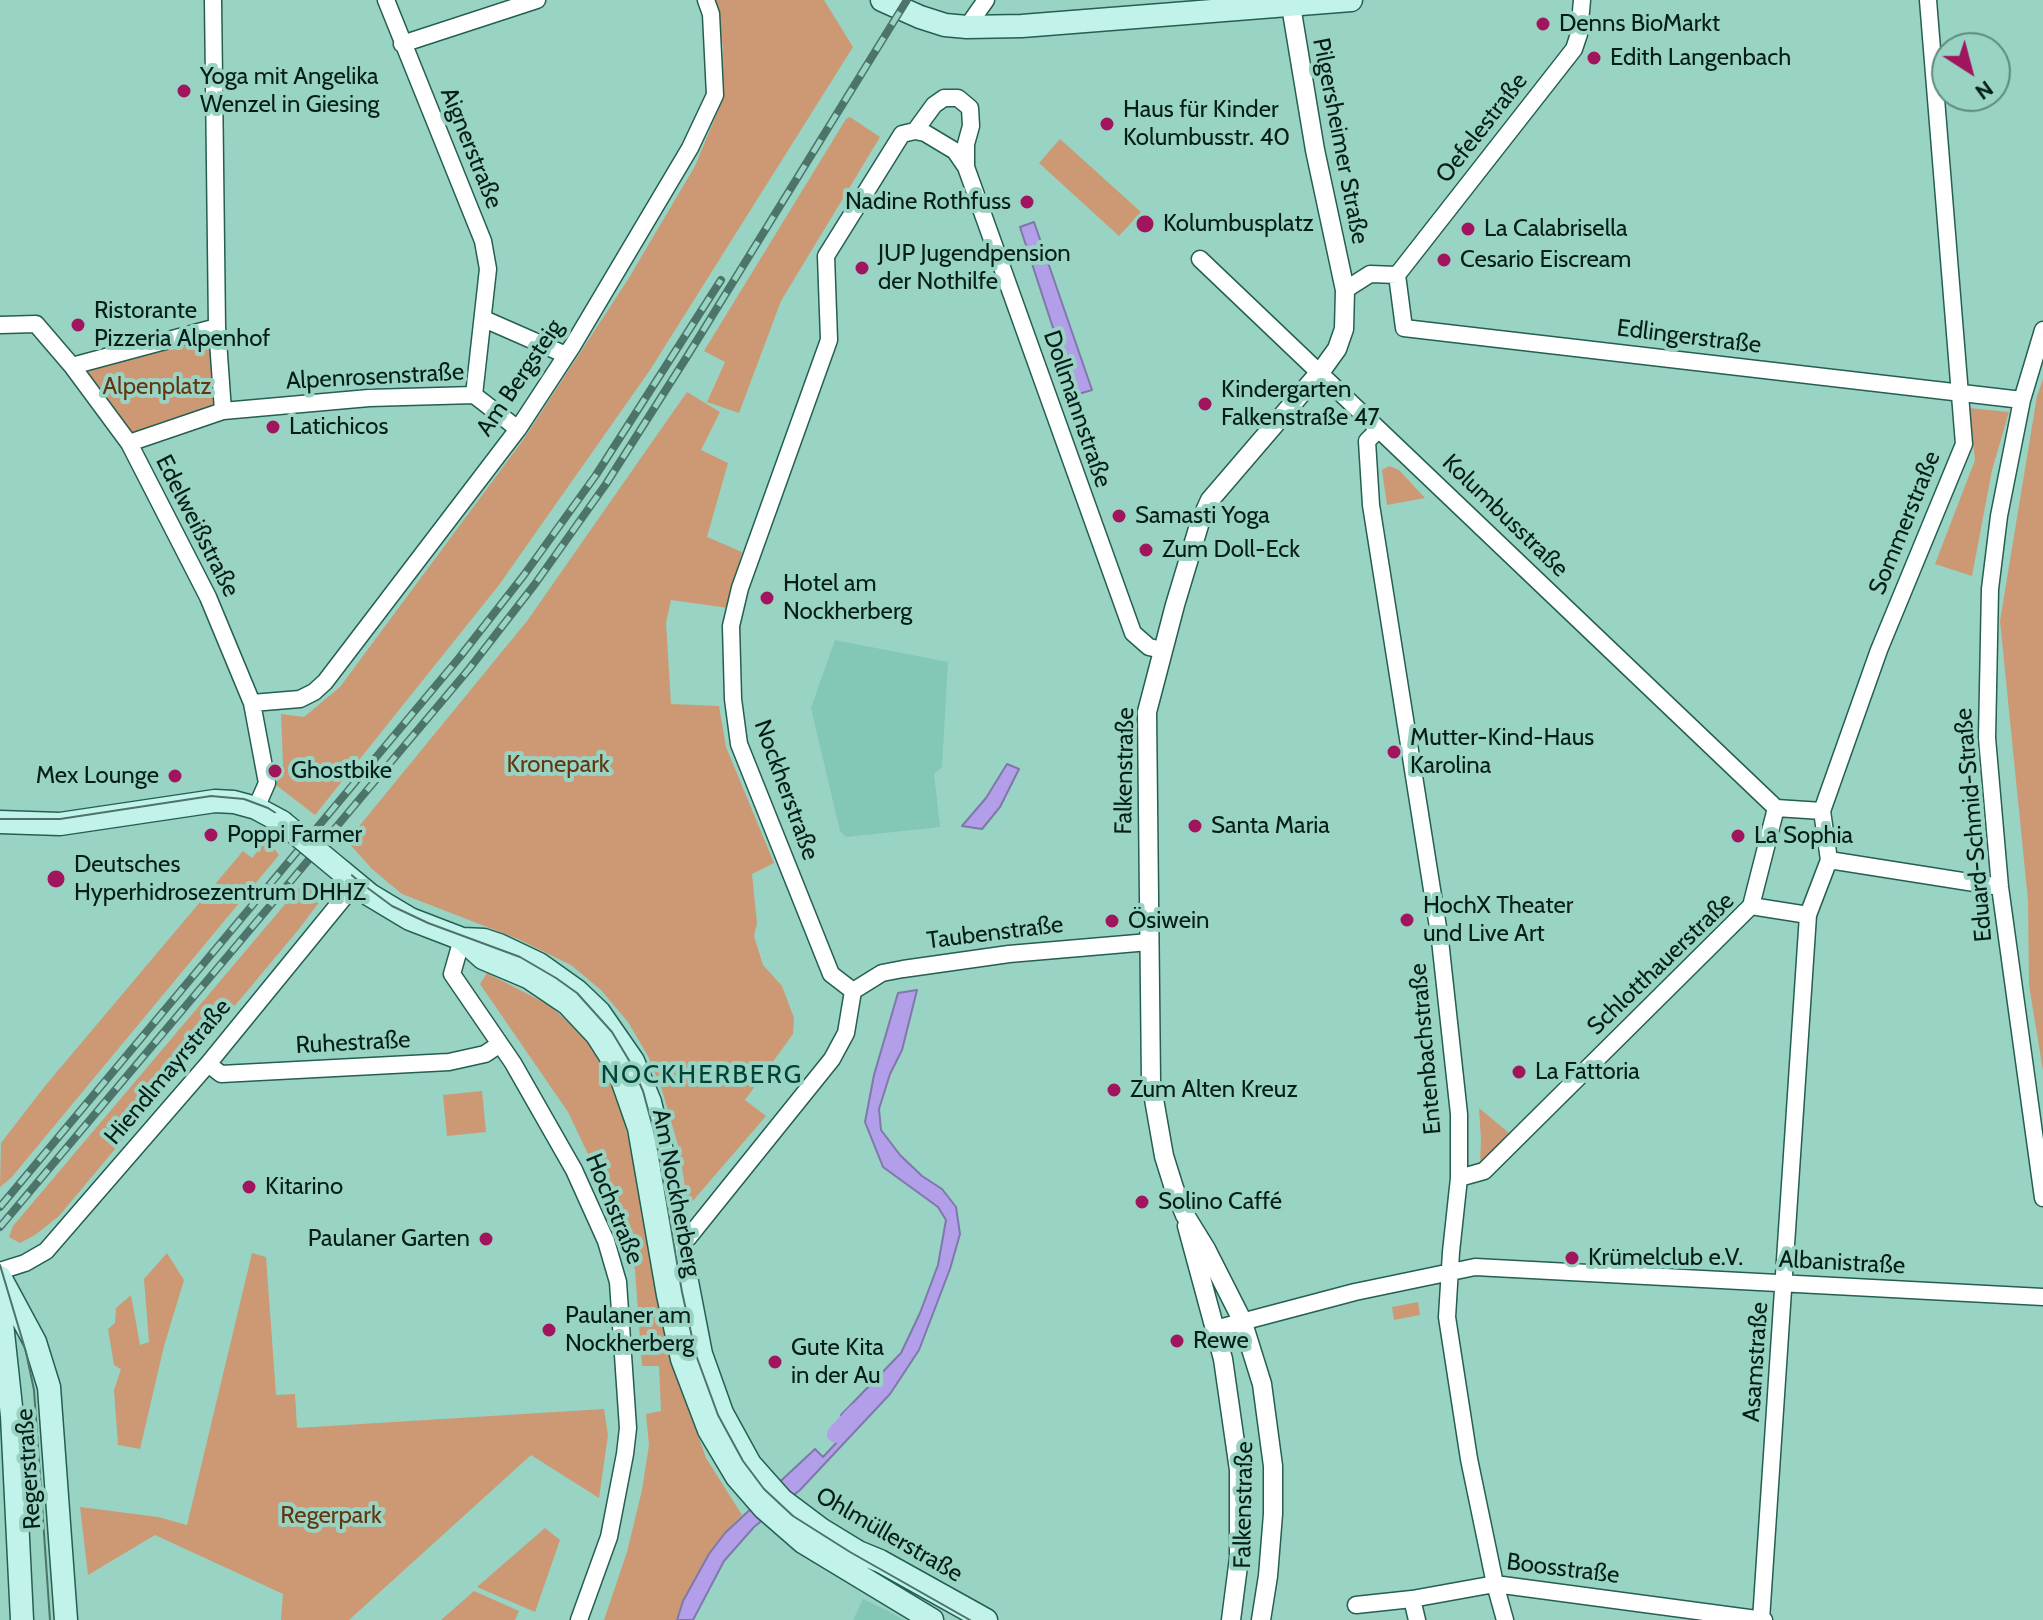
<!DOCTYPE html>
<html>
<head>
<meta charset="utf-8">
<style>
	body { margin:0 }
	#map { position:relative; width:2043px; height:1620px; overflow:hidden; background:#98d3c3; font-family:Cabin,sans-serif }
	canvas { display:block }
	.north { position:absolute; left:1931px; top:32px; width:80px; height:80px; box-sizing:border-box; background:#98d3c3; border:2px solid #5e8b7f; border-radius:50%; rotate:144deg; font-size:22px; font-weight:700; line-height:32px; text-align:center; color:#061e18 }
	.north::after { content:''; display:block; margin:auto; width:28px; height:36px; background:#a1155e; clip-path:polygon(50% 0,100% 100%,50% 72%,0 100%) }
</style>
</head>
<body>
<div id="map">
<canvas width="2043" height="1620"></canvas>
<div class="north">N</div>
</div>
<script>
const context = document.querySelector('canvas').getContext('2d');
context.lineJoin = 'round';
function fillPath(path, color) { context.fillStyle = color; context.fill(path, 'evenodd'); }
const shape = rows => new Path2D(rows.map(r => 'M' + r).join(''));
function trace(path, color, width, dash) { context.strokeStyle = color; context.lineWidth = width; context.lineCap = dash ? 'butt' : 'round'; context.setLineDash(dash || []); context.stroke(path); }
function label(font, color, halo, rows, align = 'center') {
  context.font = font + ' Cabin,sans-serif'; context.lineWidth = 8; context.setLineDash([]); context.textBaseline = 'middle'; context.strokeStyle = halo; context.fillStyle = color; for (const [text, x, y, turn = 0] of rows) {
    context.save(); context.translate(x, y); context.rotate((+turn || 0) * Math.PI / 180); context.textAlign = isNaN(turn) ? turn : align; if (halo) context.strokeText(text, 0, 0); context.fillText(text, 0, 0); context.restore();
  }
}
fillPath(shape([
	[835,640,948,662,942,767,934,774,940,827,846,837,840,831,811,708],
	[863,1599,888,1611,904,1620,853,1620]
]), '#83c8b6');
fillPath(shape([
	[714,0,824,0,853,47,650,370,499,585,315,815,276,785,283,764,281,714,304,717,340,687,523,440,627,281,695,166,721,103,723,47],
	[850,117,880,137,781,301,739,413,707,402,725,362,704,351,846,119],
	[1060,139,1141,212,1119,236,1039,163],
	[211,331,218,408,128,438,82,366],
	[2043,379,2043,1071,2029,985,2028,900,2000,621,2037,396],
	[687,392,720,412,701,450,728,463,707,537,742,552,728,608,671,600,666,623,671,704,719,706,726,747,774,863,752,874,757,923,754,936,763,965,782,986,794,1018,793,1034,745,1100,766,1116,691,1203,687,1203,680,1152,662,1090,648,1056,628,1022,601,990,571,965,518,939,402,894,372,869,347,841,527,621],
	[1969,408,2009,412,1992,470,1972,576,1935,564,1975,460],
	[1389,466,1399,470,1425,498,1387,505,1382,470],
	[264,843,272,846,279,855,11,1178,0,1187,1,1143,45,1086,243,851,252,858],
	[303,883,318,891,320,901,299,929,59,1216,35,1235,20,1243,9,1237,13,1226],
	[487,973,549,1005,574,1027,593,1049,610,1081,622,1111,684,1395,706,1458,742,1515,725,1533,683,1601,677,1620,604,1620,627,1552,642,1490,649,1445,646,1414,661,1411,659,1366,642,1366,635,1270,614,1209,568,1112,480,984],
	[482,1091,486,1132,447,1136,443,1095],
	[1479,1108,1509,1133,1480,1164,1481,1140],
	[167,1253,184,1280,164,1346,140,1449,118,1445,114,1390,121,1369,114,1365,108,1329,115,1323,116,1308,131,1295,140,1345,149,1342,144,1279],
	[252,1253,266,1257,276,1395,295,1394,297,1428,604,1409,608,1435,599,1498,531,1455,349,1620,281,1620,283,1594,155,1535,88,1575,80,1507,158,1517,187,1525],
	[1418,1302,1420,1315,1394,1320,1392,1307],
	[545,1528,560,1540,535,1612,477,1587],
	[474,1591,519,1611,515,1620,441,1620]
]), '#cd9974');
const water = shape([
	[1034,222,1092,390,1075,395,1020,227,1034,222],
	[1007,764,1019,769,1000,807,982,829,962,826,986,798,1007,764],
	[917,990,902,1050,890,1074,879,1109,881,1130,900,1155,922,1176,942,1189,956,1207,960,1234,950,1269,919,1350,890,1394,800,1490,754,1527,724,1561,693,1620,677,1620,683,1601,709,1554,725,1533,815,1449,823,1457,839,1440,841,1415,901,1353,920,1313,938,1265,946,1220,938,1207,883,1167,865,1122,874,1075,898,993,917,990]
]);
fillPath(water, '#b39fe9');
trace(water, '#7f78aa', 2);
trace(shape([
	[836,1434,857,1412]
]), '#b39fe9', 18);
const minor = shape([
	[213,0,217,327],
	[386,0,483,241,488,269,474,395],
	[967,27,986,0],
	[402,44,537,0],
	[915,131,934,105,944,98,958,98,970,108,971,126,966,144,966,167],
	[1200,259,1776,808,1822,811],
	[1397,275,1404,328,2022,400],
	[1397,275,1574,49,1579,34,1582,0],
	[1345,290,1370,274,1397,275],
	[484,319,566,355],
	[0,325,36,324,72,366,129,443,208,597,252,703,267,783,256,808],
	[2043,330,2022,400,1999,516,1990,589,1987,738,2000,887,2043,1198],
	[72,366,217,327,223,411],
	[1378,430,1367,441,1371,505,1440,940,1459,1114,1459,1178,1451,1252,1447,1317,1469,1459,1495,1584,1505,1620],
	[129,443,223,411,369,398,474,395,518,429],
	[252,703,300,699,314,692,325,682,518,429,573,345,690,148,715,95,711,14,706,0],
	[1829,860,2000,887],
	[1751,906,1776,808],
	[1751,906,1808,915],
	[462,939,452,974,513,1063,574,1170,606,1241,618,1282,628,1428,625,1454,609,1537,579,1620],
	[853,991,831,974,739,744,733,699,731,626,740,588,829,340,826,256,902,134,915,131,925,133,955,151,966,167,1133,633,1149,647,1162,650],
	[853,991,882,973,903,969,1009,954,1149,942],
	[208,1064,221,1074,449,1062,485,1054,500,1044],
	[1459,1178,1484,1171,1751,906],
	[678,1239,688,1238,832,1059,846,1033,853,991],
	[0,1271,25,1263,46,1251,208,1064,355,884],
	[1215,1329,1355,1292,1475,1267,2043,1297],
	[1412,1599,1417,1620],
	[1356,1605,1412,1599,1495,1584,1764,1620],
	[1761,1620,1808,915,1829,860,1822,811,1879,650,1964,444,1928,0]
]);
const tertiary = shape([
	[1187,1226,1223,1359,1239,1470,1239,1558,1231,1620],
	[1261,1620,1268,1576,1273,1514,1273,1466,1262,1384,1242,1320,1206,1249,1185,1215,1174,1188,1164,1156,1151,1082,1147,712,1175,605,1200,522,1210,500,1324,367,1337,349,1344,329,1345,290,1315,150,1290,0]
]);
const secondary = shape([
	[882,0,920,17,945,25,967,27,1022,26,1351,0],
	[0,822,60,824,215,801,234,802,256,808,282,822],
	[341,871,370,895,410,919,462,939,484,940,499,945,539,964,577,991,599,1012,633,1061,650,1102,661,1147,701,1354,722,1413,750,1464,782,1500,822,1530,858,1552,880,1561,986,1620],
	[462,939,483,958,528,977,568,1004,597,1035,618,1068,639,1128,668,1295,682,1359,709,1430,737,1477,764,1508,803,1542,932,1620],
	[0,1277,35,1342,49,1387,66,1620],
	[0,1305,12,1416,22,1620]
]);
trace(minor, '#245f52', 19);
trace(tertiary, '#245f52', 21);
trace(secondary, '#245f52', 25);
trace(minor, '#fff', 16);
trace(tertiary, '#fff', 18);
trace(secondary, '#c1f3ea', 22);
trace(shape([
	[0,819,60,819,211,796,244,799,268,808,285,819,361,883,392,906,428,923,520,957,556,978,577,993,612,1032,630,1062,643,1091,656,1139,682,1292,696,1355,718,1415,743,1461,764,1489,793,1516,850,1552,970,1620],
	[0,1265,26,1352,34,1390,50,1620]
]), '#4c746a', 2);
const rail = shape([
	[0,1207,459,658,524,575,596,475,721,280],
	[0,1227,469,669,535,584,606,484,688,355,907,0]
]);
trace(rail, '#4c746a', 8);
trace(rail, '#98d3c3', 5, [15]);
const secondaryBridge = shape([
	[282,822,341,871]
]);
trace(secondaryBridge, '#245f52', 25, []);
trace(secondaryBridge, '#c1f3ea', 22);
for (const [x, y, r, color] of [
	[1543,24,8,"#a1155e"],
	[1594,58,8,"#a1155e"],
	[184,91,8,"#a1155e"],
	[1107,124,8,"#a1155e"],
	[1027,202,8,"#a1155e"],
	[1145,224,10,"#a1155e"],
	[1468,229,8,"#a1155e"],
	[1444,260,8,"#a1155e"],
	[862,268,8,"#a1155e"],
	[78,325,8,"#a1155e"],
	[1205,404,8,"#a1155e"],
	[273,427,8,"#a1155e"],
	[1119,516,8,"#a1155e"],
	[1146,550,8,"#a1155e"],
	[767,598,8,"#a1155e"],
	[1394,752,8,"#a1155e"],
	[275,771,8,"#a1155e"],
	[175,776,8,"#a1155e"],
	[1195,826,8,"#a1155e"],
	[211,835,8,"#a1155e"],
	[1738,836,8,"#a1155e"],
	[56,879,10,"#a1155e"],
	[1407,920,8,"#a1155e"],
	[1112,921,8,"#a1155e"],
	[1519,1072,8,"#a1155e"],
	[1114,1090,8,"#a1155e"],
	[249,1187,8,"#a1155e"],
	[1142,1202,8,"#a1155e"],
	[486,1239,8,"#a1155e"],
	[1572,1258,8,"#a1155e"],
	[549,1330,8,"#a1155e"],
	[1177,1341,8,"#a1155e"],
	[775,1362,8,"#a1155e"]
]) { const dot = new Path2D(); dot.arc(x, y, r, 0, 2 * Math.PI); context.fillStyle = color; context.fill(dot); trace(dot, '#98d3c3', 3); }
label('24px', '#061e18', '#98d3c3', [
	["Denns BioMarkt",1559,24],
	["Edith Langenbach",1610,58],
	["Yoga mit Angelika",200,77],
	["Wenzel in Giesing",200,105],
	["Haus für Kinder",1123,110],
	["Kolumbusstr. 40",1123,138],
	["Nadine Rothfuss",1011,202,"right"],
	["Kolumbusplatz",1163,224],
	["La Calabrisella",1484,229],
	["JUP Jugendpension",878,254],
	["der Nothilfe",878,282],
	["Cesario Eiscream",1460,260],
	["Ristorante",94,311],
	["Pizzeria Alpenhof",94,339],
	["Kindergarten",1221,390],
	["Falkenstraße 47",1221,418],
	["Latichicos",289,427],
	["Samasti Yoga",1135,516],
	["Zum Doll-Eck",1162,550],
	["Hotel am",783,584],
	["Nockherberg",783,612],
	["Mutter-Kind-Haus",1410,738],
	["Karolina",1410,766],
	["Ghostbike",291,771],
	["Mex Lounge",159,776,"right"],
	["Santa Maria",1211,826],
	["Poppi Farmer",227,835],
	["La Sophia",1754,836],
	["Deutsches",74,865],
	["Hyperhidrosezentrum DHHZ",74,893],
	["HochX Theater",1423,906],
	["und Live Art",1423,934],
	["Ösiwein",1128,921],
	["La Fattoria",1535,1072],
	["Zum Alten Kreuz",1130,1090],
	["Kitarino",265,1187],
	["Solino Caffé",1158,1202],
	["Paulaner Garten",470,1239,"right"],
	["Krümelclub e.V.",1588,1258],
	["Paulaner am",565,1316],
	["Nockherberg",565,1344],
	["Rewe",1193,1341],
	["Gute Kita",791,1348],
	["in der Au",791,1376]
], 'left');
label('24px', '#061e18', '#98d3c3', [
	["Oefelestraße",1482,128,-52],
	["Pilgersheimer Straße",1340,141,79],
	["Aignerstraße",471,148,68],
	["Edlingerstraße",1689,337,7],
	["Alpenrosenstraße",375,377,-3],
	["Am Bergsteig",520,378,-56],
	["Dollmannstraße",1077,409,71],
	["Kolumbusstraße",1505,516,44],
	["Sommerstraße",1905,523,-68],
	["Edelweißstraße",197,526,63],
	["Falkenstraße",1125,771,-89],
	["Nockherstraße",786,790,70],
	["Eduard-Schmid-Straße",1974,825,-95],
	["Taubenstraße",995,933,-7],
	["Schlotthauerstraße",1661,964,-44],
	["Ruhestraße",353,1043,-3],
	["Entenbachstraße",1426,1049,-95],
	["Hiendlmayrstraße",168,1072,-50],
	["Am Nockherberg",676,1193,79],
	["Hochstraße",614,1209,68],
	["Albanistraße",1842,1263,3],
	["Asamstraße",1756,1362,-86],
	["Regerstraße",29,1469,-94],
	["Falkenstraße",1244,1505,-89],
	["Ohlmüllerstraße",889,1535,30],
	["Boosstraße",1563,1569,7]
]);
label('24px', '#64360f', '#98d3c3', [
	["Alpenplatz",157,387],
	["Kronepark",558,765],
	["Regerpark",331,1516]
]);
context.letterSpacing = '2px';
label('26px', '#004337', '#98d3c3', [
	["NOCKHERBERG",702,1075]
]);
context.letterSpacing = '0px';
</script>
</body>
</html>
